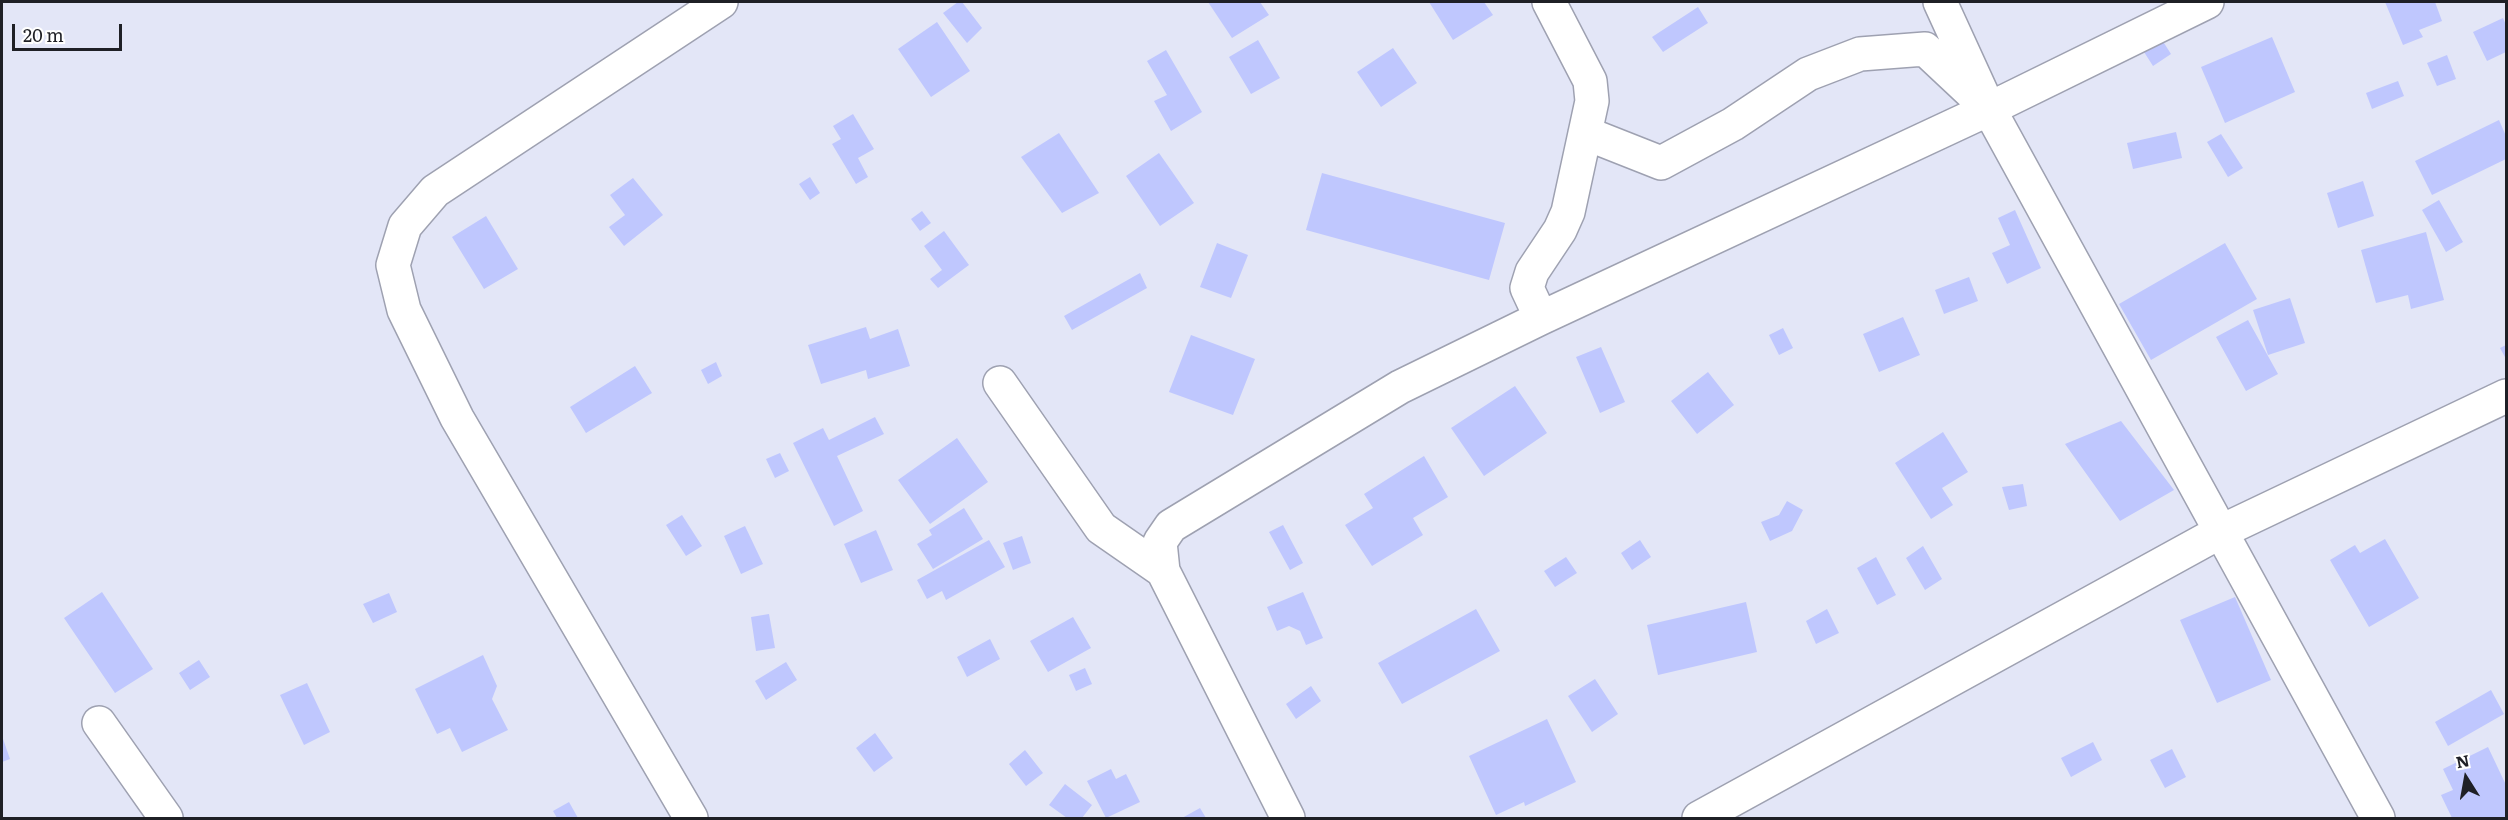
<!DOCTYPE html>
<html>
<head>
<meta charset="utf-8">
<style>
	body { margin:0 }
	#map { position:relative; width:2508px; height:820px; overflow:hidden; background:#e3e6f7; font-family:Literata,serif }
	canvas { display:block }
	.frame { position:absolute; inset:0; border:3px solid #1f2026; pointer-events:none }
	.north { position:absolute; left:2436px; top:748px; width:60px; height:60px; -webkit-text-stroke:4px #fff; paint-order:stroke; rotate:349deg; font-size:16px; font-weight:700; line-height:24px; text-align:center; color:#1f2026 }
	.north::after { content:''; display:block; margin:auto; width:21px; height:27px; background:#1f2026; clip-path:polygon(50% 0,100% 100%,50% 72%,0 100%) }
	.scale { position:absolute; left:12px; top:24px; width:110px; height:27px; box-sizing:border-box; border:3px solid #1f2026; border-top:0; padding-left:8px; font-size:18px; line-height:21px; white-space:nowrap; color:#1f2026; -webkit-text-stroke:4px #fff; paint-order:stroke }
</style>
</head>
<body>
<div id="map">
<canvas width="2508" height="820"></canvas>
<div class="frame"></div>
<div class="north">N</div>
<div class="scale">20 m</div>
</div>
<script>
const context = document.querySelector('canvas').getContext('2d');
context.lineJoin = 'round';
function fillPath(path, color) { context.fillStyle = color; context.fill(path, 'evenodd'); }
const shape = rows => new Path2D(rows.map(r => 'M' + r).join(''));
function trace(path, color, width, dash) { context.strokeStyle = color; context.lineWidth = width; context.lineCap = dash ? 'butt' : 'round'; context.setLineDash(dash || []); context.stroke(path); }
fillPath(shape([
	[958,2,962,2,982,28,967,43,943,13],
	[1208,2,1260,2,1269,15,1232,38],
	[1429,2,1484,2,1493,15,1453,40],
	[2385,2,2435,2,2442,21,2419,30,2423,37,2403,45],
	[1698,7,1708,23,1663,52,1652,37],
	[2503,18,2506,25,2506,52,2487,61,2473,32],
	[937,22,970,71,931,97,898,49],
	[2155,29,2171,54,2153,66,2137,41],
	[2272,37,2295,92,2225,123,2201,67],
	[1258,40,1280,78,1251,94,1229,57],
	[1393,48,1417,83,1381,107,1357,72],
	[1166,50,1202,112,1171,131,1154,101,1167,95,1147,61],
	[2447,55,2456,79,2437,86,2427,63],
	[2398,81,2404,96,2372,109,2366,93],
	[853,114,874,149,858,158,868,177,856,184,832,144,841,139,833,126],
	[2499,120,2506,136,2506,159,2432,195,2415,161],
	[2176,132,2182,158,2133,169,2127,143],
	[1059,133,1099,193,1062,213,1021,157],
	[2221,134,2243,168,2228,177,2207,142],
	[1159,153,1194,203,1160,226,1126,176],
	[1322,173,1505,223,1489,280,1306,230],
	[810,177,820,193,810,200,799,184],
	[633,178,663,215,624,246,609,227,625,215,610,195],
	[2363,181,2374,216,2338,228,2327,193],
	[2439,200,2463,242,2446,252,2422,210],
	[2015,210,2041,268,2007,284,1992,253,2010,245,1998,218],
	[922,211,931,223,920,231,911,219],
	[486,216,518,269,484,289,452,237],
	[944,231,969,265,938,288,930,279,942,270,924,246],
	[2426,232,2444,300,2411,309,2408,295,2376,303,2361,250],
	[1217,243,1248,255,1231,298,1200,287],
	[2225,243,2257,299,2151,360,2119,304],
	[1140,273,1147,288,1072,330,1064,316],
	[1969,277,1978,301,1944,314,1935,290],
	[2290,298,2305,343,2268,355,2253,310],
	[1903,317,1920,355,1879,372,1863,334],
	[2248,320,2278,374,2246,391,2216,337],
	[866,327,870,339,898,329,910,366,868,379,866,370,821,384,808,345],
	[1783,328,1793,348,1779,355,1769,335],
	[1191,335,1255,359,1233,415,1169,392],
	[2506,345,2506,359,2500,348],
	[1601,347,1625,402,1600,413,1576,357],
	[716,362,722,376,708,384,701,370],
	[635,366,652,393,586,433,570,407],
	[1708,372,1734,405,1697,434,1671,401],
	[1515,386,1547,433,1484,476,1451,428],
	[875,417,884,434,837,456,863,511,834,526,793,443,823,428,829,440],
	[2121,421,2174,490,2120,521,2065,444],
	[1943,432,1968,472,1942,488,1953,505,1931,519,1895,463],
	[957,438,988,482,930,524,898,480],
	[780,453,789,471,775,478,766,459],
	[1424,456,1448,497,1413,518,1423,535,1372,566,1345,525,1373,508,1364,494],
	[2023,484,2027,506,2009,510,2002,487],
	[1787,501,1803,510,1792,531,1770,541,1761,522,1779,515],
	[964,508,983,539,933,569,917,544,932,535,929,530],
	[682,515,702,546,686,556,666,525],
	[1283,525,1303,563,1290,570,1269,532],
	[745,526,763,564,741,574,724,536],
	[876,530,893,570,861,583,844,544],
	[1022,536,1031,563,1013,570,1003,543],
	[2385,539,2419,598,2369,627,2330,560,2355,545,2360,553],
	[989,540,1005,567,946,600,942,591,927,599,917,580],
	[1640,540,1651,557,1632,570,1621,553],
	[1923,546,1942,579,1925,590,1906,558],
	[1566,557,1577,573,1555,587,1544,571],
	[1876,557,1896,595,1877,605,1857,568],
	[102,592,153,669,115,693,64,618],
	[1303,592,1323,638,1306,645,1300,631,1289,626,1277,631,1267,607],
	[389,593,397,612,373,623,363,604],
	[2235,597,2271,680,2217,703,2180,620],
	[1746,602,1757,652,1658,675,1647,625],
	[1476,609,1500,651,1402,704,1378,663],
	[1827,609,1839,633,1816,644,1806,621],
	[769,614,775,648,756,651,751,617],
	[1073,617,1091,648,1048,672,1030,641],
	[990,639,1000,659,967,677,957,657],
	[483,655,497,686,492,699,508,730,462,752,450,728,437,734,415,689],
	[199,660,210,677,190,690,179,673],
	[786,662,797,680,766,700,755,681],
	[1085,668,1092,684,1076,691,1069,675],
	[1595,679,1618,714,1592,732,1568,696],
	[307,683,330,732,304,745,280,695],
	[1311,686,1321,701,1296,719,1286,704],
	[2491,690,2504,714,2448,746,2435,722],
	[1547,719,1576,782,1525,806,1524,802,1496,815,1469,756],
	[875,733,893,758,874,772,856,748],
	[2,736,10,759,2,762],
	[2093,742,2102,760,2071,777,2061,758],
	[2488,747,2506,785,2506,818,2452,818,2441,795,2453,790,2443,769],
	[2172,749,2186,777,2165,788,2150,760],
	[1025,750,1043,773,1026,786,1009,764],
	[1111,769,1116,779,1126,774,1140,802,1106,818,1087,781],
	[1065,784,1092,805,1082,818,1067,818,1049,805],
	[569,802,578,818,557,818,553,811],
	[1200,808,1206,818,1182,818]
]), '#bfc7fe');
const minor = shape([
	[1989,109,2378,818],
	[1585,133,1661,163,1733,124,1808,74,1860,54,1925,49,1989,109,1940,2],
	[1541,318,1527,288,1532,272,1560,230,1568,212,1592,101,1590,81,1549,2],
	[1000,383,1101,528,1163,571],
	[99,723,166,818],
	[691,818,457,418,404,310,393,265,405,226,435,191,721,2],
	[1288,818,1163,571,1160,542,1171,526,1400,387,1541,318,1989,109,2207,2],
	[1699,818,2220,532,2506,396]
]);
trace(minor, '#9ea1b1', 36);
trace(minor, '#fff', 33);
</script>
</body>
</html>
